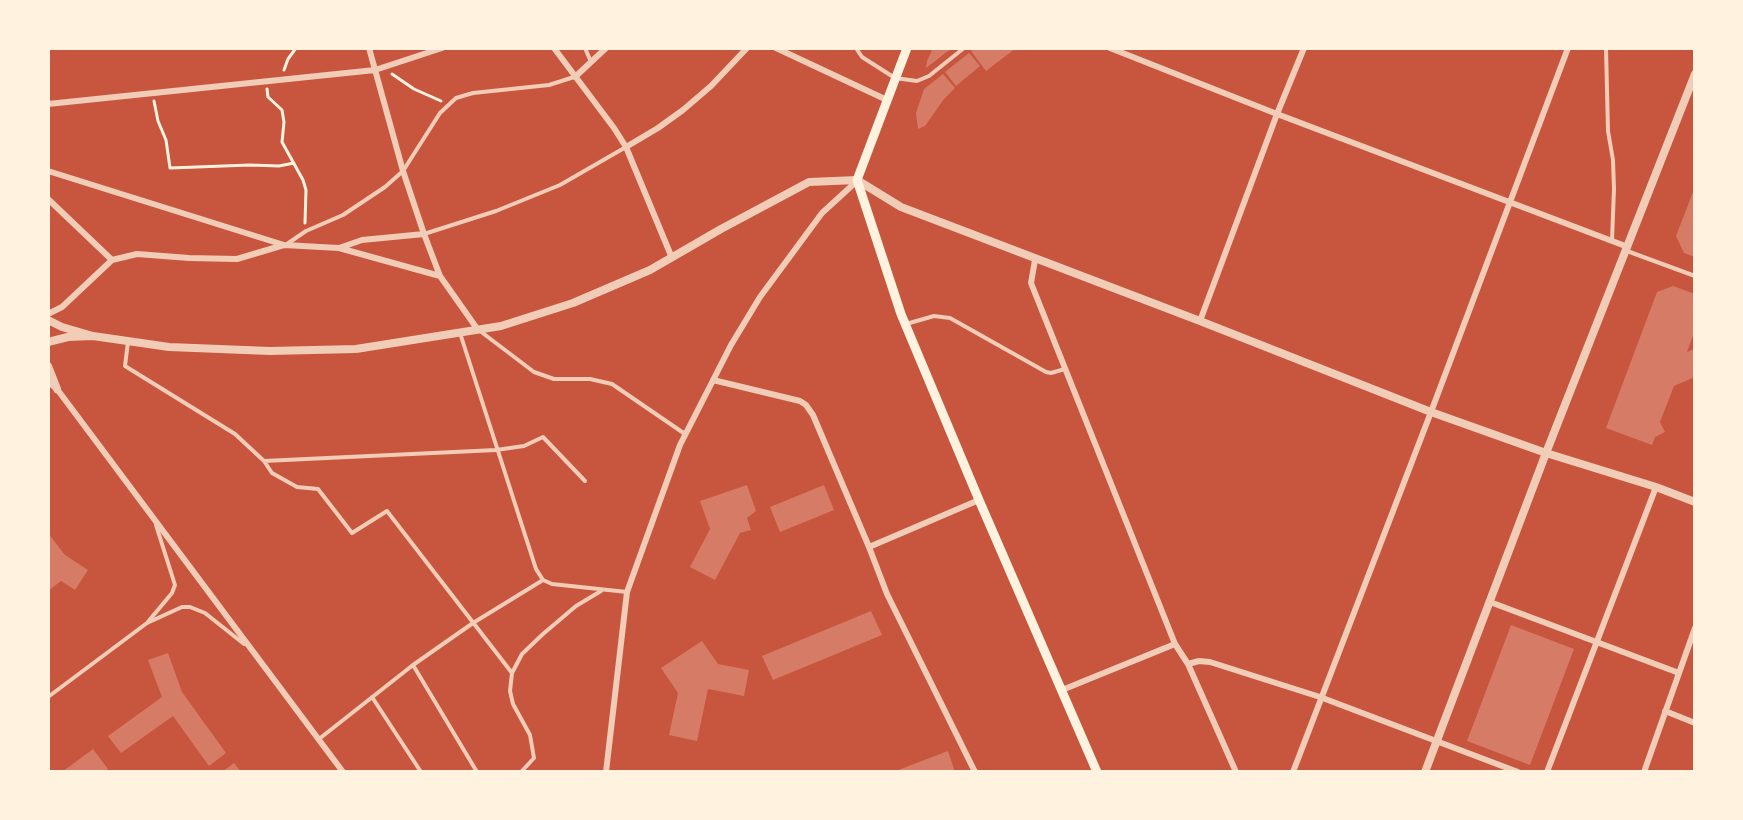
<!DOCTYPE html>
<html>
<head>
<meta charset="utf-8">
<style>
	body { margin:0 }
	#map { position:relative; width:1743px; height:820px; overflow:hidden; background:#c8553d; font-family:"Sofia Sans Condensed",sans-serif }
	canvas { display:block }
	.frame { position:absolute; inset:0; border:50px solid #fff3e0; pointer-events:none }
</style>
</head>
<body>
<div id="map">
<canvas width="1743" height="820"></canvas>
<div class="frame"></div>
</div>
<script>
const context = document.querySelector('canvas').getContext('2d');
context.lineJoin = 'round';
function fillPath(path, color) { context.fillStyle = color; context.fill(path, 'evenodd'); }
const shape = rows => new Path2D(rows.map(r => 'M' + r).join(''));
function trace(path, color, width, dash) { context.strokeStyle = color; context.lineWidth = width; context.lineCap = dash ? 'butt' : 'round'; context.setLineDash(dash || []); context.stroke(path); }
fillPath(shape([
	[933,48,952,48,926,68,927,61],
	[975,48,1016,48,986,71,971,51],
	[969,53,980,66,956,86,945,72],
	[943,74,955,88,944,99,925,126,918,129,916,113,924,89],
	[1695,187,1695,257,1684,253,1676,236],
	[1673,286,1695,294,1695,330,1687,352,1694,349,1695,352,1695,377,1674,386,1660,422,1665,432,1655,437,1652,445,1606,428,1657,292],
	[747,485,756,511,747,518,751,530,740,533,715,580,690,567,710,529,700,501],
	[824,485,834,510,780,532,770,507],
	[48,533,65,555,88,570,75,590,61,581,48,591],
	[871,611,882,635,773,680,762,656],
	[1511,625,1574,649,1530,765,1467,741],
	[702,641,718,664,749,670,744,696,708,689,697,741,669,735,678,693,661,668],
	[168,653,182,692,226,753,209,766,173,716,121,753,108,736,162,697,148,660],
	[93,749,108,769,104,772,62,772],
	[948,751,955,772,893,772],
	[234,763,241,772,222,772]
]), '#d67c66');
trace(shape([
	[284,70,288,59,296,48],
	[392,74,414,89,441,101],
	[267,89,268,97,282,110,284,122,282,142,303,180,306,190,305,223],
	[154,101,158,121,166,140,170,168,250,165,279,166,294,163]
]), '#fff3e0', 3);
trace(shape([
	[585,48,591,62],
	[856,48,862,57,895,78,917,81,929,76,964,48],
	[1606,48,1608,131,1613,160,1614,189,1612,240],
	[424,234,496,211,560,185,626,147],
	[287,244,306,231,343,215,385,187,403,171,440,113,456,98,473,93,549,85,574,77],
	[1627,251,1695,276],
	[906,324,934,316,950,318,1046,372,1051,373,1065,369],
	[480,331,534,372,554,379,590,379,612,384,685,434],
	[460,333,536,569,543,580,552,584,627,592],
	[128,342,125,366,235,434,264,461,272,473,297,487,318,489,352,533,387,511,512,673],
	[264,461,496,450,524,446,543,437,585,481],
	[156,525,175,585,172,593,147,623,182,607,190,607,205,613,244,644],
	[413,665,477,772],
	[48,697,147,623],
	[372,697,421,772],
	[319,739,413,665,473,623,543,580],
	[521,772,534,758,530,735,513,704,510,691,512,673,522,654,543,634,576,606,601,591]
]), '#f1ccb7', 4);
trace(shape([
	[369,48,403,171,424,234,440,276],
	[554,48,614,128,626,147,672,258],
	[776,48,887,100],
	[1110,48,1277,114,1628,247],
	[575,77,606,48],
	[48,104,375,70,442,48],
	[626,147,658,128,683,110,711,86,747,48],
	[48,171,284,245,339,248,362,240,424,234],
	[48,199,112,260],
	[339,248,440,276,478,330],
	[112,260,137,254,189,258,237,259,284,245],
	[1035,260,1031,283,1175,644,1188,664,1236,772],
	[48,314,62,307,112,260],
	[1200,321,1277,114,1304,48],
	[713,380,800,401,806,405,813,415,869,547,979,500],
	[48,382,57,389,343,772],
	[869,547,887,594,975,772],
	[1490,602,1679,673],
	[1188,664,1199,661,1210,662,1320,697,1518,772],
	[1062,690,1175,644],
	[1665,711,1695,723],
	[606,772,627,592,680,445,731,345,760,297,822,213,857,181],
	[1293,772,1431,412,1568,48],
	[1547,772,1656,487],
	[1644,772,1695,628]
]), '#f1ccb7', 6);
trace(shape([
	[48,320,62,327,93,336,68,337,48,342],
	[93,336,169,347,270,351,356,349,501,326,573,303,650,270,721,229,809,182,857,180,901,207,1200,321,1431,412,1546,453,1656,487,1695,502],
	[48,366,57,389],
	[1425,772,1546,453,1695,74]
]), '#f1ccb7', 8);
trace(shape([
	[907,48,857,180,901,314,979,500,1097,772]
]), '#fff3e0', 9);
</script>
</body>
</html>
